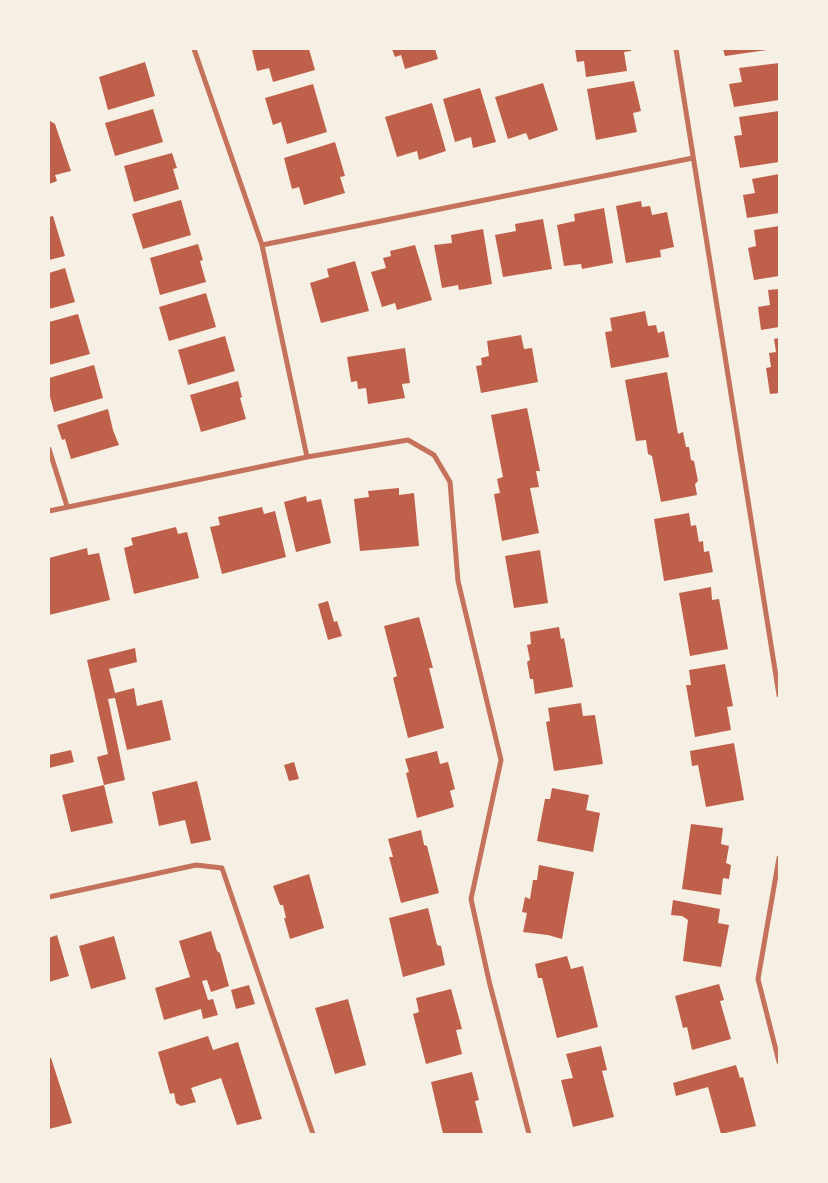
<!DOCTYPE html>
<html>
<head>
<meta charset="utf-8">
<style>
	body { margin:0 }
	#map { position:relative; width:828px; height:1183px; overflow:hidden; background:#f6efe4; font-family:"Source Serif 4",serif }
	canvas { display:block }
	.frame { position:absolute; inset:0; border:50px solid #f6efe4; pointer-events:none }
</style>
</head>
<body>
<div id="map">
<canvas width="828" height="1183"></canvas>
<div class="frame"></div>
</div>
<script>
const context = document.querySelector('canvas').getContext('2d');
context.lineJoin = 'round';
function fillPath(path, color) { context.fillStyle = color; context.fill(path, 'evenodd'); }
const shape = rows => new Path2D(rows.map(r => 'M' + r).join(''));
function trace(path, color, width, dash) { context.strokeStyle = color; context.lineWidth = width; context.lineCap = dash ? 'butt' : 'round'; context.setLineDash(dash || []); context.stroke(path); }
fillPath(shape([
	[254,49,309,49,315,70,273,82,269,68,257,71,252,50],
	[392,49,435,49,438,59,405,69,401,55,395,57],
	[575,49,631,49,631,51,624,52,627,71,586,77,584,61,577,62],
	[723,49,767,49,767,50,725,56],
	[145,62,155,96,108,110,99,77],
	[779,63,779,100,734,107,729,84,742,82,739,68],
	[634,81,641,111,633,113,637,132,596,140,587,89],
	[543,83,558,130,529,140,526,133,508,139,495,97],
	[313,84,327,132,287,144,281,122,273,125,265,98],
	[480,88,496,142,473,148,471,137,455,142,443,99],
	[432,103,446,151,419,160,417,151,397,157,385,117],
	[153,109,163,142,115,156,105,123],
	[779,111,779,162,740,168,734,136,742,135,739,117],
	[50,121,55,124,71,171,55,175,57,181,49,184,49,122],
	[335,142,345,176,340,177,345,193,304,205,299,187,292,189,284,158],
	[172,153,177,168,173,169,179,189,134,202,124,166],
	[779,174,779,213,747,218,743,195,755,193,752,179],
	[181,200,191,235,143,249,132,214],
	[641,201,642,207,650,206,652,215,667,212,674,247,660,250,661,257,626,263,616,206],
	[604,208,613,263,582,269,581,264,564,266,557,225,575,221,574,214],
	[53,216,65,256,49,260,49,217],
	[543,219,552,269,503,277,495,235,516,231,515,224],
	[779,226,779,276,754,280,748,248,756,246,754,230],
	[483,229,492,284,459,290,458,285,442,288,434,245,452,243,451,235],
	[198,244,203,260,200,261,206,282,160,295,150,258],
	[415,245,432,300,397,310,395,303,382,307,371,272,386,268,383,258,391,256,390,251],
	[355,261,369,311,321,323,310,283,329,277,327,269],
	[65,268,75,302,49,309,49,273],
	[779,289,779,327,761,330,758,307,770,305,768,290],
	[206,293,216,327,169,341,159,307],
	[645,311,648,326,656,325,658,333,664,331,669,357,611,368,605,332,612,331,610,318],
	[78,314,90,354,49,365,49,322],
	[521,335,524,349,532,348,538,382,481,393,476,366,482,365,481,358,489,356,487,341],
	[225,336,235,371,188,385,178,350],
	[779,338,779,393,770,394,766,368,771,367,769,353,776,352,774,339],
	[405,348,410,383,402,384,405,398,368,404,366,388,358,389,357,381,351,382,347,357],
	[94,365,103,398,54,412,49,393,49,378],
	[667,372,678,434,683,432,686,447,689,447,691,460,694,461,698,481,695,484,697,495,661,502,652,456,648,454,646,440,636,441,625,380],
	[238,381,242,397,240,398,246,419,201,432,190,395],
	[527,408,540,471,536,471,539,487,530,488,539,533,502,541,494,494,500,493,497,479,503,477,491,415],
	[108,409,113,430,119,445,71,459,65,439,62,440,57,425],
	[399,488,399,495,414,493,419,546,360,551,354,499,369,497,368,491],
	[306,496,307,502,321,499,331,543,296,552,284,502],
	[262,507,264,514,275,511,286,557,222,574,210,527,220,525,218,517],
	[689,513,691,526,696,525,699,542,703,541,704,552,709,551,713,572,664,581,654,519],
	[176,527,178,534,187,532,199,578,134,594,124,548,133,545,131,538],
	[87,548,88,555,99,553,110,600,49,615,49,558],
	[540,550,548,603,514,608,505,556],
	[711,587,712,600,719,599,728,649,690,656,679,593],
	[328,601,334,622,337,621,342,636,328,640,318,604],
	[419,617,433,668,429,668,444,728,408,738,393,678,397,676,384,626],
	[559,627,561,639,564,638,573,687,535,694,533,679,530,679,527,662,530,660,527,645,531,644,530,632],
	[135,648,137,662,109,669,115,693,134,688,137,706,162,700,171,740,127,750,115,698,108,699,125,780,104,785,97,757,108,754,87,660],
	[725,664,733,706,727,707,731,730,695,737,686,685,691,685,689,670],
	[581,703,583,716,595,715,603,764,554,771,546,722,550,721,548,708],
	[734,743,744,800,706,807,698,765,692,766,690,751],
	[71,750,74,762,49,768,49,755],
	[437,751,440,764,448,762,455,789,450,791,454,807,417,818,406,773,409,772,405,759],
	[294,762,299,779,289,781,284,765],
	[197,781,211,840,191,844,185,820,159,826,152,792],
	[104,785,113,823,71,832,62,795],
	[552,788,589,795,586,810,600,813,593,852,537,841,545,799,550,799],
	[691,824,723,828,721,844,729,846,726,863,731,865,729,879,723,878,721,895,682,889],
	[421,830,424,845,427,846,439,893,401,903,389,857,393,857,388,839],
	[539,865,574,872,562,939,548,935,523,932,527,913,522,912,525,897,530,899,533,880,537,880],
	[309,874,324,928,290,939,284,918,286,918,283,905,280,905,273,886],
	[673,900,720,909,718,923,729,925,721,967,683,961,688,920,682,916,671,915],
	[428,908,437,945,441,946,445,965,403,977,389,918],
	[211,931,217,951,220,953,229,986,211,992,207,980,202,981,208,1000,213,999,218,1015,203,1019,201,1009,164,1020,155,988,190,977,179,941],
	[57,935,69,976,49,982,49,938],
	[114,936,126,979,91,989,79,946],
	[567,956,571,969,583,966,598,1027,557,1038,542,978,538,978,535,964],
	[719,984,724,1000,720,1001,731,1039,692,1050,687,1027,683,1028,675,996],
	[249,985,255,1004,236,1009,231,990],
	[451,989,462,1029,456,1030,462,1054,426,1064,413,1014,419,1012,416,998],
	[348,999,366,1065,335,1074,315,1008],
	[208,1036,213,1050,238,1042,262,1119,237,1125,221,1078,191,1088,196,1102,181,1106,176,1103,174,1093,170,1094,158,1052],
	[601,1046,607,1070,602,1071,614,1117,573,1127,561,1080,573,1078,566,1054],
	[49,1058,51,1058,72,1123,49,1129],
	[736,1065,740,1078,743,1077,756,1126,721,1134,708,1087,676,1096,673,1083],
	[472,1072,479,1100,475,1101,483,1134,443,1134,431,1082]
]), '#bf614a');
trace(shape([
	[194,49,262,245,307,457],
	[676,49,779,695],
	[262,245,693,158],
	[49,449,67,506],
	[49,511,307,457,408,440,434,455,450,482,458,581,501,760,471,899,489,981,529,1134],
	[779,858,758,979,779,1062],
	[49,897,196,865,222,868,313,1134]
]), '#c5725c', 5);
</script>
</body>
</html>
